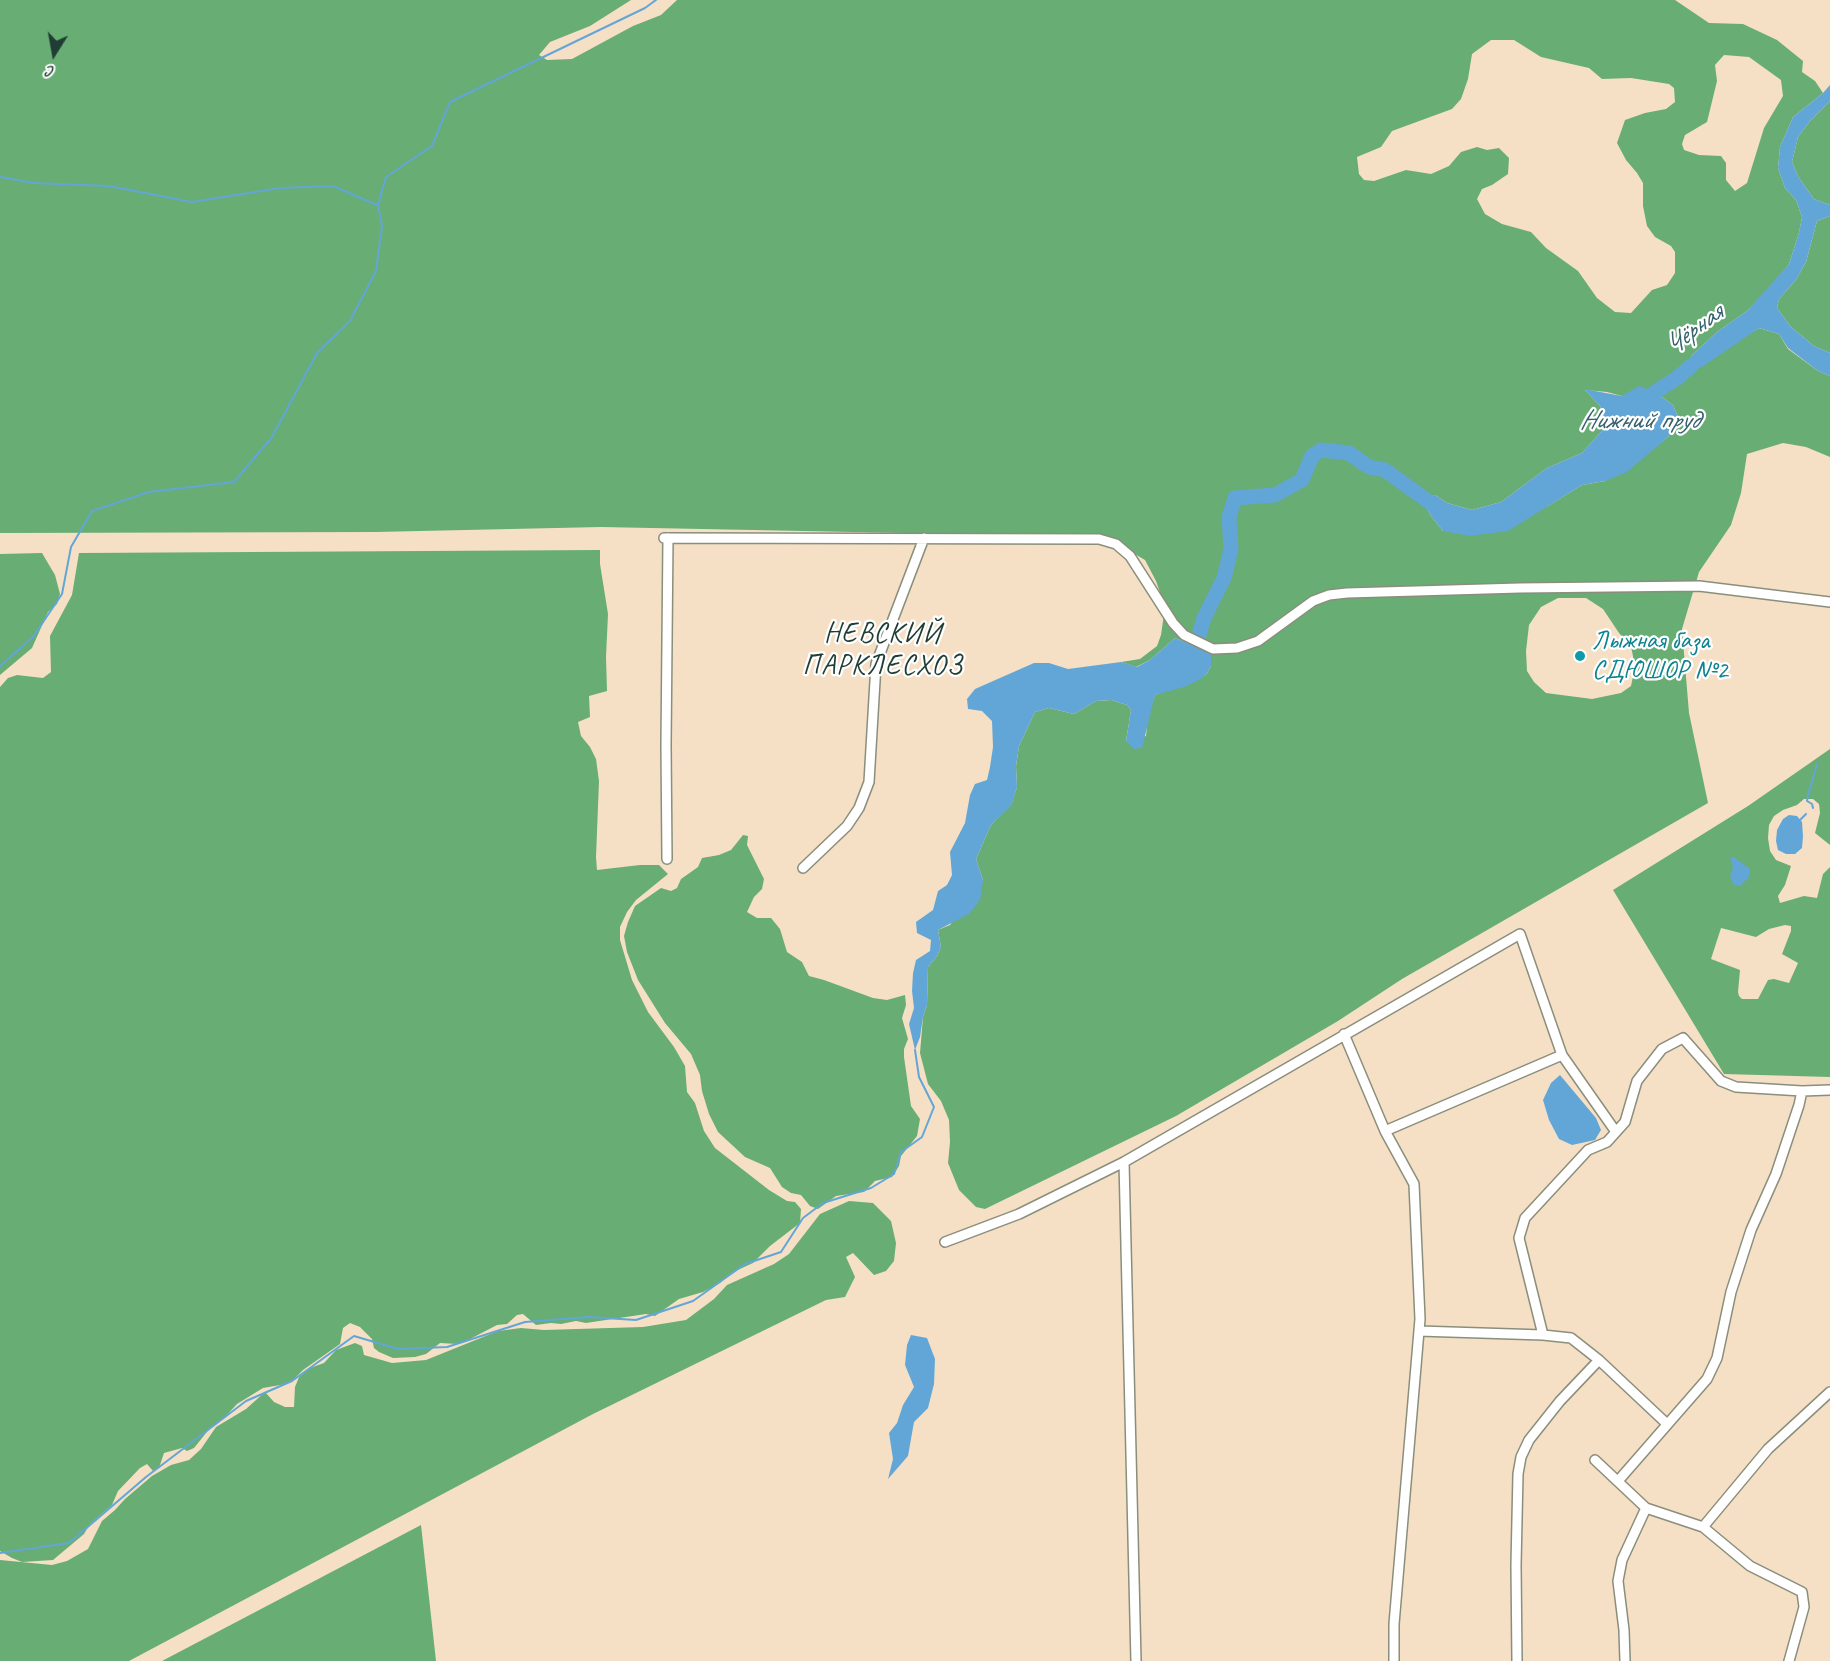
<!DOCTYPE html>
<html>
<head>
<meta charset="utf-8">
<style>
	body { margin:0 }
	#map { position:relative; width:1830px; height:1661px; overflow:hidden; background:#f5e0c5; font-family:Caveat,sans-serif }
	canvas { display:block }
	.north { position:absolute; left:24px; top:24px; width:60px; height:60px; -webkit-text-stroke:4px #fff; paint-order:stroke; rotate:191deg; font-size:16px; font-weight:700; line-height:24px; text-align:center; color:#1f3d34 }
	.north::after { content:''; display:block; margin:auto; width:21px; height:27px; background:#1f3d34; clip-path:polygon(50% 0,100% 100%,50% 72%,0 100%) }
</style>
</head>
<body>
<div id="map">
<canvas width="1830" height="1661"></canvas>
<div class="north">С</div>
</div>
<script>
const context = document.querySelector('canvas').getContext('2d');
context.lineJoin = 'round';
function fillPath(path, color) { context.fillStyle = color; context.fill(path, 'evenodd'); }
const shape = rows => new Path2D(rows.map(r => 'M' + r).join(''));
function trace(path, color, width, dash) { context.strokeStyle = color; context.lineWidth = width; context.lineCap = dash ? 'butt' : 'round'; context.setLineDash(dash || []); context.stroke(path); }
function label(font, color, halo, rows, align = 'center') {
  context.font = font + ' Caveat,sans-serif'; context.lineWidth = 4.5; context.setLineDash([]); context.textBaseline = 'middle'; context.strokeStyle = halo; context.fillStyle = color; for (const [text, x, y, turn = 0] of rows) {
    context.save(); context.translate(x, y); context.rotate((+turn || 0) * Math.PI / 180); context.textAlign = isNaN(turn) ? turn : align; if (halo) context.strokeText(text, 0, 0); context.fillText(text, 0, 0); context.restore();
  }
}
fillPath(shape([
	[0,0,631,0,590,26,550,42,539,55,547,60,572,59,633,26,661,15,677,0,1675,0,1709,23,1743,24,1777,40,1803,61,1802,72,1815,81,1823,93,1793,117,1780,147,1778,168,1785,188,1796,200,1802,217,1799,233,1789,264,1772,285,1747,311,1717,332,1691,356,1741,339,1759,328,1779,334,1788,349,1818,371,1830,376,1830,457,1806,447,1783,443,1747,454,1741,493,1731,525,1699,572,1682,629,1689,713,1708,803,1402,979,1338,1021,1176,1116,985,1209,976,1207,959,1190,948,1163,950,1142,949,1120,941,1101,928,1084,920,1053,923,1017,927,1005,928,967,937,956,941,947,938,930,950,925,983,880,976,859,991,825,1011,805,1017,787,1016,766,1019,746,1035,712,1049,708,1074,714,1096,701,1111,700,1127,705,1131,710,1126,741,1146,736,1148,716,1155,695,1206,675,1211,666,1211,653,1175,638,1150,660,1136,667,1121,662,1140,659,1157,646,1161,635,1165,607,1156,581,1145,560,1106,537,601,527,375,532,0,533],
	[1491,40,1514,40,1541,57,1589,68,1602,79,1631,78,1669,84,1674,88,1675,102,1666,109,1645,113,1625,120,1617,143,1626,160,1637,173,1643,183,1643,206,1647,226,1655,237,1671,246,1675,252,1675,273,1667,285,1652,290,1631,313,1615,312,1597,298,1578,271,1546,248,1531,232,1502,224,1485,214,1477,199,1482,189,1492,185,1508,174,1509,158,1499,148,1487,150,1477,147,1461,152,1449,166,1431,174,1406,170,1374,181,1364,180,1359,174,1357,157,1381,147,1392,131,1452,109,1461,99,1468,79,1472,54],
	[1724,55,1749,57,1781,80,1783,96,1764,128,1747,183,1735,191,1726,180,1726,163,1721,156,1699,155,1684,150,1682,144,1685,135,1707,122,1717,81,1715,65],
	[1585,390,1607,392,1622,396,1655,392,1673,405,1678,417,1668,437,1649,452,1605,481,1582,485,1548,506,1443,531,1431,516,1420,496,1435,495,1447,503,1472,510,1501,502,1547,468,1582,453,1607,425,1600,406],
	[1558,598,1586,598,1603,609,1619,633,1631,646,1635,667,1631,686,1621,693,1592,699,1546,693,1534,682,1527,671,1526,651,1529,625,1541,607],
	[1830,101,1830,205,1814,199,1799,178,1792,162,1798,137,1810,121],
	[1830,216,1830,353,1814,346,1791,327,1777,308,1779,299,1796,280,1806,262,1817,221],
	[600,550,600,564,608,614,606,657,607,691,589,696,590,717,578,722,581,736,590,747,596,759,599,781,596,857,597,870,640,865,659,865,668,874,636,900,627,912,620,927,620,940,632,980,648,1012,674,1047,685,1066,687,1092,695,1103,704,1131,715,1148,769,1190,787,1201,795,1202,801,1209,800,1223,770,1246,753,1263,731,1273,720,1283,703,1292,679,1299,655,1316,646,1314,586,1323,576,1321,561,1324,551,1323,536,1325,523,1314,517,1315,507,1324,497,1325,470,1339,457,1344,440,1343,426,1354,415,1357,393,1358,379,1352,374,1348,372,1339,360,1327,350,1323,343,1328,340,1344,303,1370,292,1381,286,1384,263,1388,237,1404,225,1417,210,1428,194,1448,187,1451,182,1448,164,1453,159,1468,153,1471,147,1464,140,1468,118,1491,112,1505,90,1524,84,1534,53,1560,22,1562,12,1558,0,1551,0,687,8,678,17,675,43,678,51,672,50,636,72,595,79,553],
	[42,553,55,575,60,594,57,604,48,612,32,648,0,675,0,554],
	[1830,749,1830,845,1815,833,1820,813,1819,804,1813,799,1804,799,1797,805,1783,810,1774,816,1769,825,1768,838,1770,851,1776,860,1791,866,1785,885,1778,896,1780,903,1804,896,1817,898,1823,874,1830,867,1830,1077,1724,1074,1613,890,1748,806],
	[1785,925,1791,926,1791,931,1782,954,1798,963,1789,983,1774,979,1768,980,1758,999,1742,999,1739,996,1738,992,1740,970,1711,959,1721,928,1756,937,1769,929],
	[743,835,748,836,747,845,764,879,762,889,754,897,747,912,757,918,771,918,780,929,787,952,802,962,809,976,824,980,873,998,887,1000,905,995,906,1005,902,1018,908,1039,904,1049,904,1057,911,1106,920,1119,917,1136,901,1156,899,1166,892,1177,875,1181,864,1192,836,1196,818,1209,810,1206,801,1195,791,1193,782,1187,770,1168,745,1157,718,1132,709,1114,702,1091,700,1075,691,1054,665,1023,638,980,627,952,624,936,628,922,635,906,661,888,671,891,677,888,681,879,698,867,702,858,719,855,731,850],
	[849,1201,873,1203,891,1221,896,1243,894,1261,886,1271,874,1275,853,1253,846,1257,855,1277,845,1297,826,1300,593,1414,129,1661,0,1661,0,1560,52,1565,67,1561,88,1549,102,1521,115,1510,125,1499,152,1476,171,1465,189,1460,201,1449,216,1427,246,1409,265,1392,274,1402,285,1407,294,1407,295,1387,299,1377,310,1368,324,1363,336,1350,355,1343,362,1346,364,1355,392,1363,426,1360,498,1331,521,1328,544,1330,643,1327,686,1320,714,1299,727,1285,774,1264,789,1254,820,1214],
	[421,1525,436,1661,162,1661]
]), '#68ad73');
fillPath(shape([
	[1830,85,1830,101,1810,121,1798,137,1792,162,1799,178,1814,199,1830,205,1830,216,1817,221,1806,262,1796,280,1779,299,1777,308,1791,327,1814,346,1830,353,1830,376,1818,371,1788,348,1779,334,1759,328,1702,367,1677,378,1691,356,1717,332,1747,311,1789,264,1799,233,1802,217,1796,200,1785,188,1778,168,1780,147,1793,117,1823,93],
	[1639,386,1655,392,1673,405,1678,417,1668,437,1627,472,1605,481,1582,485,1508,531,1470,536,1443,531,1431,516,1420,496,1435,495,1447,503,1472,510,1501,502,1547,468,1582,453,1607,425,1600,406,1584,389,1622,396],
	[1175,638,1211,653,1211,666,1206,675,1197,681,1184,687,1155,695,1142,748,1134,749,1126,741,1131,710,1127,705,1111,700,1096,701,1074,714,1049,708,1035,712,1019,746,1016,766,1017,787,1011,806,991,825,976,859,983,880,980,900,969,914,938,930,941,947,937,956,928,967,927,1005,923,1017,920,1037,915,1050,909,1024,914,1008,912,991,913,973,916,960,930,951,931,940,917,933,916,922,933,910,938,891,947,885,952,875,950,852,965,823,970,795,975,784,987,780,990,767,993,747,992,721,982,711,968,709,967,699,975,689,1034,663,1049,663,1068,669,1121,662,1137,667,1150,660],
	[1789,815,1797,816,1802,822,1803,836,1802,848,1795,854,1786,854,1778,850,1776,841,1777,830,1783,819],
	[1734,857,1750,869,1749,877,1740,886,1734,885,1730,876,1733,867,1730,858],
	[1560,1075,1596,1118,1601,1130,1595,1140,1572,1145,1559,1139,1549,1120,1543,1100,1551,1083],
	[911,1335,927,1338,935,1359,934,1384,928,1408,914,1422,908,1456,888,1479,893,1459,889,1433,897,1423,903,1405,914,1387,905,1365,907,1345]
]), '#62a6d7');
trace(shape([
	[0,177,34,183,109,186,192,202,280,188,333,186,377,205],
	[0,666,33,637,62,594,71,547,92,511,149,492,234,482,272,437,317,353,350,321,376,271,382,226,378,205,386,177,432,146,450,102,645,8,656,0],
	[1813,808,1812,804,1807,801,1808,795,1817,764],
	[1800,820,1806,814],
	[0,1553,69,1543,146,1477,246,1401,292,1381,354,1336,398,1349,447,1347,525,1322,589,1317,636,1320,693,1301,745,1264,781,1252,803,1218,823,1203,871,1188,894,1174,901,1152,922,1137,934,1107,919,1077,915,1050]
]), '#62a6d7', 2);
trace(shape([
	[1645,407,1655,392,1677,378,1691,366],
	[1198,639,1204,618,1224,578,1231,549,1229,517,1235,498,1275,495,1302,480,1312,456,1321,450,1349,453,1369,467,1385,470,1436,507]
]), '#62a6d7', 15);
const minor = shape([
	[664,538,1099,539,1116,544,1130,556,1173,623,1184,635,1213,649,1237,648,1258,641,1313,601,1329,595,1347,593,1520,588,1699,586,1830,602],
	[667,859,666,745,668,538],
	[803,868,847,826,859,808,869,782,876,664,924,538],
	[1344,1034,1385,1131,1414,1184,1420,1319,1394,1624,1394,1661],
	[1385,1131,1562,1055],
	[1124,1162,1136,1661],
	[945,1242,1019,1214,1124,1162,1520,934,1562,1055,1616,1132],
	[1419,1331,1543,1335,1571,1338,1599,1360,1666,1423],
	[1543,1335,1519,1238,1525,1218,1588,1150,1607,1142,1625,1122,1637,1081,1662,1049,1683,1038,1721,1081,1736,1087,1802,1091,1830,1090],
	[1595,1460,1646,1508,1703,1527,1750,1566,1802,1592,1804,1607,1789,1661],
	[1618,1481,1707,1379,1717,1358,1731,1292,1751,1230,1776,1174,1799,1105,1802,1091],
	[1703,1527,1768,1449,1830,1392],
	[1517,1661,1516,1565,1518,1474,1521,1457,1529,1440,1560,1401,1599,1360],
	[1625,1661,1624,1630,1618,1581,1622,1560,1646,1508]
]);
trace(minor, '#8a8e7c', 12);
trace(minor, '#fff', 9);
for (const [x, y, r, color] of [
	[1580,656,6,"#0f9aa8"]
]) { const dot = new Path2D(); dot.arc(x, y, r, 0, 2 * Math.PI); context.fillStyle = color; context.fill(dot); trace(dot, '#fff', 2); }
label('26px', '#0d838f', '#fff', [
	["Лыжная база",1592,641],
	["СДЮШОР №2",1592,671]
], 'left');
label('italic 27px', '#36626d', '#fff', [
	["Чёрная",1694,330,-37],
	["Нижний пруд",1639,421]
]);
context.letterSpacing = '1.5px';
label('28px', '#1f3d34', '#fff', [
	["НЕВСКИЙ",883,635],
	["ПАРКЛЕСХОЗ",883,667]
]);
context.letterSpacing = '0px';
</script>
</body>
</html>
